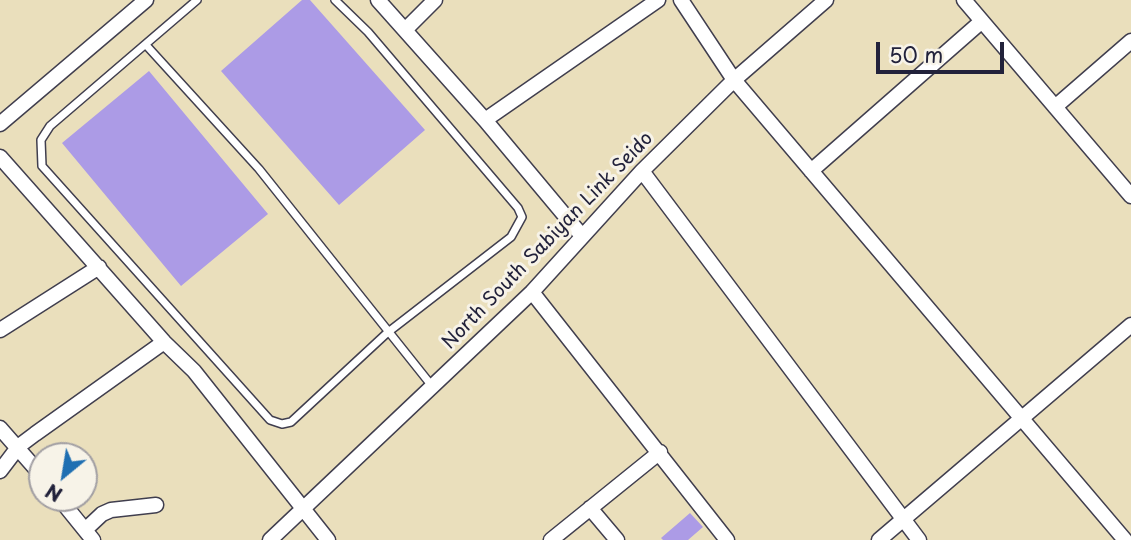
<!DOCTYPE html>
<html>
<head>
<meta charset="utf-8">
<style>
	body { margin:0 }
	#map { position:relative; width:1131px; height:540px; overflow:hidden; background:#eadfbc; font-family:"Playpen Sans",sans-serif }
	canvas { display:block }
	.north { position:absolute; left:28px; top:442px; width:70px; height:70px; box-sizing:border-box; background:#f7f3e8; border:2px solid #a29fa3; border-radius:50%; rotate:210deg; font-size:19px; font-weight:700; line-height:28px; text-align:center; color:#22223b }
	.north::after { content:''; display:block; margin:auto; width:24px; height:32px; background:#1f6fb2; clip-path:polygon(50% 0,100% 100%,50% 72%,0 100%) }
	.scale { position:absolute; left:876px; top:42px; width:128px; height:32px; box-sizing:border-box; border:4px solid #22223b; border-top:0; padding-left:9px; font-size:21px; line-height:24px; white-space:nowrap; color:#22223b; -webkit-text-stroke:5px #f7f3e8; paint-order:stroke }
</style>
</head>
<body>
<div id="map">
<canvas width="1131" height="540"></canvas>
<div class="north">N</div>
<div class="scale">50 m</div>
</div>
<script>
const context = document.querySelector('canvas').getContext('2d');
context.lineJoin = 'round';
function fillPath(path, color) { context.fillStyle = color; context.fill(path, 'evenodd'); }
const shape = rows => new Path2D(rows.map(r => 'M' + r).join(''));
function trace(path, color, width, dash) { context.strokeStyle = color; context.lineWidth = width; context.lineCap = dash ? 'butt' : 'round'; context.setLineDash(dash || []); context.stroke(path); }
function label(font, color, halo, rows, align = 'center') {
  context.font = font + ' "Playpen Sans",sans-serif'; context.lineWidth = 6; context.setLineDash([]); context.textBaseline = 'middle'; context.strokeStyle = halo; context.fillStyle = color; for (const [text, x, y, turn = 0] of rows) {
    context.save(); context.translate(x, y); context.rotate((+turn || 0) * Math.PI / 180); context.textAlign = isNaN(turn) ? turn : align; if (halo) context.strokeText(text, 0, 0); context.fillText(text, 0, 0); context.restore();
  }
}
fillPath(shape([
	[302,0,310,0,425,130,339,205,221,71],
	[149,71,268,214,181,286,62,143],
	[690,513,703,527,688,540,663,540,661,538]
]), '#ac9be6');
const lane = shape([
	[197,0,50,126,41,140,42,166,270,420,282,424,291,422,387,333,511,237,522,217,518,208,368,32,335,0],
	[146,45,259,169,432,386]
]);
const street = shape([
	[378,0,485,120,582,236],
	[681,0,734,80,1125,540],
	[964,0,1131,196],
	[405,30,435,0],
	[1055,107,1131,41],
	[485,120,658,0],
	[0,124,146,0],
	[0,157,164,342,194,371,328,540],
	[642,171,919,540],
	[811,171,982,21],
	[532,292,727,540],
	[0,330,99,267],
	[0,428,42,476],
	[0,471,19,446,35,434,164,342],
	[59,498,93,540],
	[590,508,617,540],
	[85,530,102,514,111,510,156,505],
	[270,540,532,292,642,171,734,80,826,0],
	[551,540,660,452],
	[879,540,1131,325]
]);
trace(lane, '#403e4e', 10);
trace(street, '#403e4e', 17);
trace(lane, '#fff', 7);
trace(street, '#fff', 14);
label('19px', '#22223b', '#f7f3e8', [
	["North South Sabiyan Link Seido",548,241,-46]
]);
</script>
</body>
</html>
